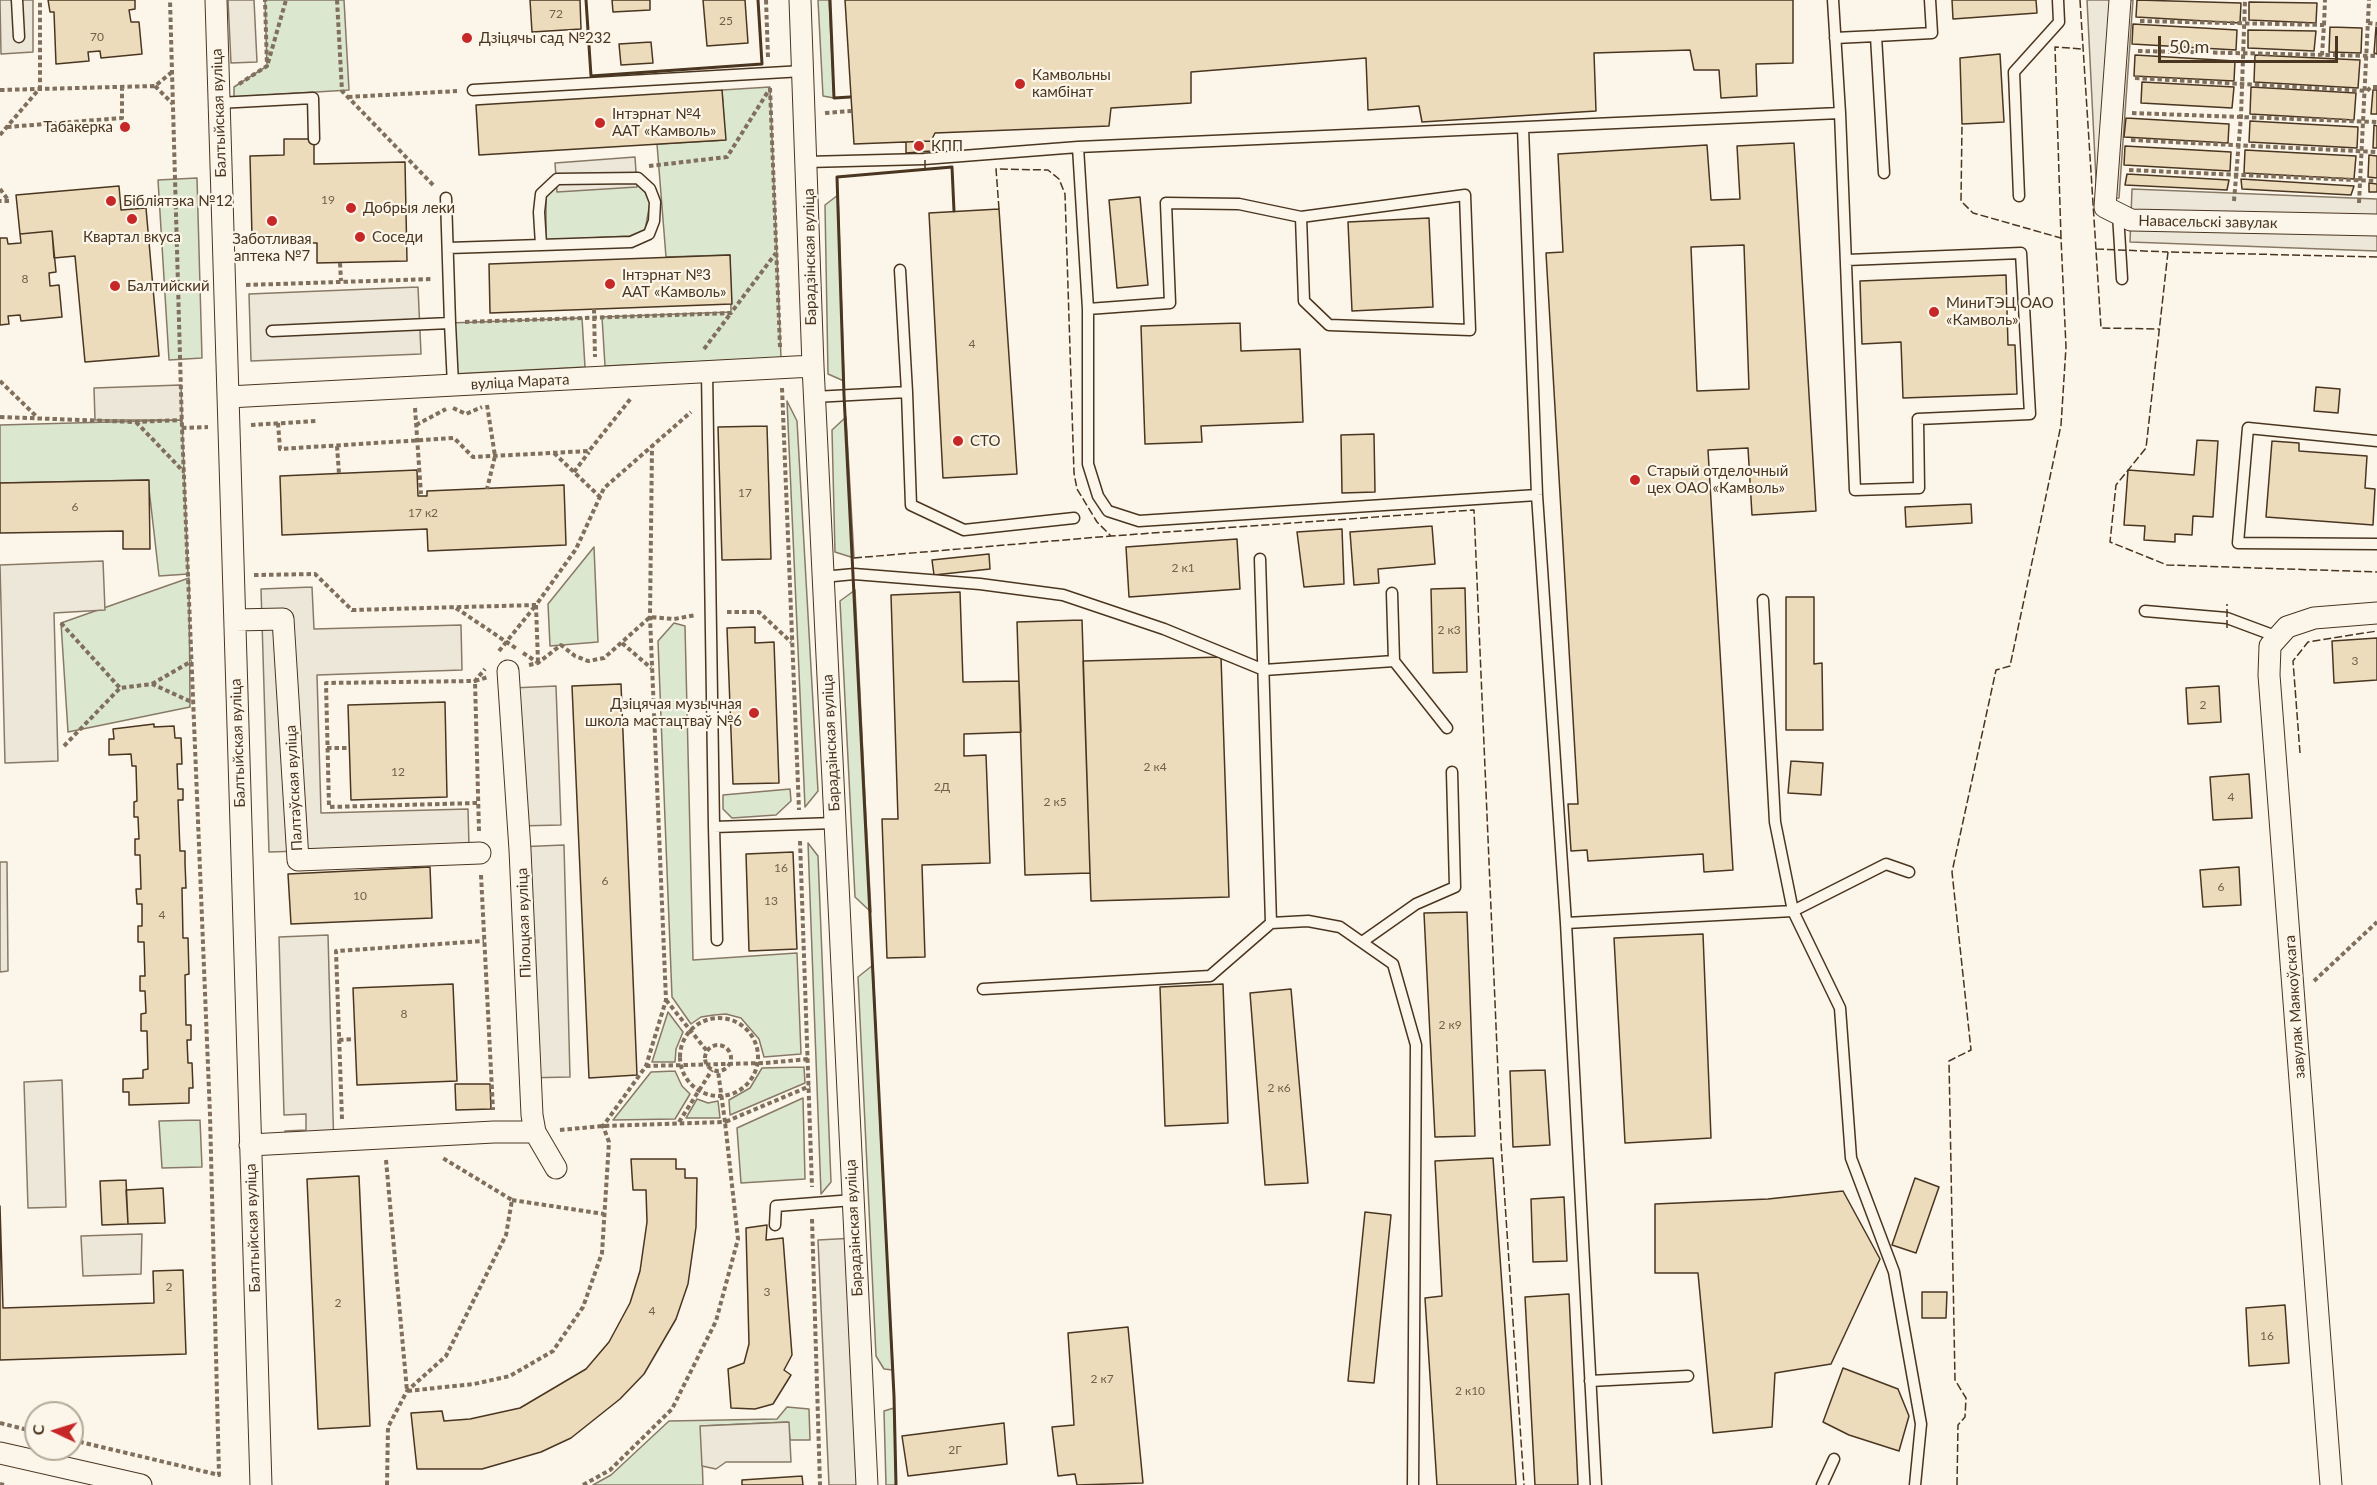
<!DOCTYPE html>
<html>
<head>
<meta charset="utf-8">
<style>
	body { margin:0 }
	#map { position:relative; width:2377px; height:1485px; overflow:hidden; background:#fbf6e9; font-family:Lato,sans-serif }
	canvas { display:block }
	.north { position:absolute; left:24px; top:1401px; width:60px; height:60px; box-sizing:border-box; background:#fbf6e9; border:2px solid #b4a999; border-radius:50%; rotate:274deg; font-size:16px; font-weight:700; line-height:24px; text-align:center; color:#4a3520 }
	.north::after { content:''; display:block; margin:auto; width:21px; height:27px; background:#c62828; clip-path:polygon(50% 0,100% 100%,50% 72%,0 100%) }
	.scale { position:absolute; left:2158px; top:36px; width:180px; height:27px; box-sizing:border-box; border:3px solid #4a3520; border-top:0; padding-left:8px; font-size:18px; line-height:21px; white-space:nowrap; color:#4a3520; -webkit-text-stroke:4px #fbf6e9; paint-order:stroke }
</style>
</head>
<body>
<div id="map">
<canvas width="2377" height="1485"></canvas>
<div class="north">С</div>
<div class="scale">50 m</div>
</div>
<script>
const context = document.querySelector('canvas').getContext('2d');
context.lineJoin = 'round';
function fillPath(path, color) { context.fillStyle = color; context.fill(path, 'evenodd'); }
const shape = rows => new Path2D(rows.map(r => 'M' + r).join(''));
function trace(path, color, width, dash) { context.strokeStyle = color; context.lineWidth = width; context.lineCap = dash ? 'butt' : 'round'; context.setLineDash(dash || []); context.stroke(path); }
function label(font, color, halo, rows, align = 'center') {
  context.font = font + ' Lato,sans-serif'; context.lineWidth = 4.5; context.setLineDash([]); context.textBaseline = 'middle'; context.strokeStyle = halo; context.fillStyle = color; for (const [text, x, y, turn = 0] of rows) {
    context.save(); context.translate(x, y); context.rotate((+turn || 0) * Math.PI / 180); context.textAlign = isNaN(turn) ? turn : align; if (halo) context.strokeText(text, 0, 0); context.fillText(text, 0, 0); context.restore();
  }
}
const green = shape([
	[265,0,344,0,349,90,234,97,234,87,267,66,265,0],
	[818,0,829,0,834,98,823,96,818,0],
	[770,87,781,358,605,366,602,317,731,312,730,255,666,257,657,144,725,140,722,90,770,87],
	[197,178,202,358,169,360,158,180,197,178],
	[636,184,645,192,650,203,645,230,630,236,546,240,546,196,559,185,636,184],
	[838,195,844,381,828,374,825,205,838,195],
	[582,318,585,367,452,374,450,323,582,318],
	[787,401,797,421,818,791,805,807,787,401],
	[846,417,854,558,835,552,832,430,846,417],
	[182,420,188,574,159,576,148,480,0,483,0,425,182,420],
	[594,547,598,642,550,646,548,604,594,547],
	[189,578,190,707,68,732,61,623,189,578],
	[855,590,866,818,871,912,855,897,840,601,855,590],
	[674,623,685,626,693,960,797,953,801,1054,764,1057,759,1039,741,1018,726,1014,714,1015,701,1017,691,1024,672,997,658,641,674,623],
	[790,789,791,801,776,815,732,818,723,809,723,795,790,789],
	[808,843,818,856,831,1182,821,1194,808,843],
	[873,965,881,1145,893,1370,884,1369,876,1356,858,977,873,965],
	[668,1012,683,1032,676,1049,675,1062,652,1062,668,1012],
	[804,1067,805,1083,730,1115,729,1100,750,1088,762,1068,804,1067],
	[675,1071,682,1086,690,1094,675,1119,613,1120,651,1072,675,1071],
	[803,1098,805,1179,741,1183,737,1128,803,1098],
	[697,1099,708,1103,718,1101,720,1118,686,1118,697,1099],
	[200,1120,202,1167,162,1168,159,1121,200,1120],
	[787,1407,809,1409,810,1440,790,1440,788,1422,701,1426,703,1485,593,1485,611,1475,669,1421,777,1419,787,1407],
	[894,1408,896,1485,886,1485,884,1411,894,1408]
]);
fillPath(green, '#dce7d0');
trace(green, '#887966', 1.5);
const parking = shape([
	[0,0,33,0,33,52,1,54,0,0],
	[228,0,254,0,257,62,231,63,228,0],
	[2087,0,2133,0,2119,198,2097,199,2087,0],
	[635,157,637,187,557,192,555,163,635,157],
	[2132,189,2377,199,2377,251,2130,242,2132,189],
	[418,287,421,354,251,361,249,294,418,287],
	[181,385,182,420,95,420,94,388,181,385],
	[103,561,105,610,54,613,58,761,5,763,0,565,103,561],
	[312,587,314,629,461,625,462,670,317,675,321,813,468,809,469,846,269,852,261,589,312,587],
	[556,686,561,825,517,826,512,688,556,686],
	[564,845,570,1077,523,1078,516,847,564,845],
	[0,862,7,862,8,971,0,972,0,862],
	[328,935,334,1151,286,1153,285,1131,306,1130,306,1114,284,1115,279,937,328,935],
	[62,1080,66,1207,28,1208,24,1082,62,1080],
	[142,1234,141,1274,83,1276,81,1236,142,1234],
	[855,1238,867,1485,829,1485,818,1240,855,1238],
	[789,1422,791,1462,726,1462,716,1469,702,1466,700,1426,789,1422]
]);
fillPath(parking, '#ede7d9');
trace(parking, '#887966', 1.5);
const building = shape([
	[48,0,135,0,135,9,129,10,131,22,139,22,142,54,101,58,100,51,88,52,89,61,56,64,54,12,50,12,48,0],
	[530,0,580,0,581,29,532,32,530,0],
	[612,0,650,0,650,10,613,12,612,0],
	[703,0,745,0,748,43,707,46,703,0],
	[845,0,1793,0,1793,63,1756,64,1757,96,1721,98,1719,70,1694,70,1690,50,1594,53,1596,111,1422,122,1419,106,1368,110,1366,58,1191,72,1191,103,1111,108,1109,126,935,133,931,141,854,144,845,0],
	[1952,0,2036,0,2037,13,1953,19,1952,0],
	[2137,0,2241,3,2240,23,2136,17,2137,0],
	[2249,2,2317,3,2316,23,2249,20,2249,2],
	[2133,24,2237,30,2236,50,2132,44,2133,24],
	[2330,27,2362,28,2361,53,2329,52,2330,27],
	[2376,27,2377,28,2377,54,2374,53,2376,27],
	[2248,30,2316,31,2314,51,2248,48,2248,30],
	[651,42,653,63,621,65,619,44,651,42],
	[2000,54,2004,122,1962,124,1960,58,2000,54],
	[2135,55,2235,61,2234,81,2134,76,2135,55],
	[2255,55,2360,60,2358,88,2254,82,2255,55],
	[2142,82,2234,87,2232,108,2141,103,2142,82],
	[2251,87,2356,93,2354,120,2250,114,2251,87],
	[722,90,726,140,479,155,476,105,722,90],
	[2373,90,2377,90,2377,114,2371,114,2373,90],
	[2126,118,2229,124,2228,143,2124,137,2126,118],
	[2250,121,2358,127,2357,148,2249,142,2250,121],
	[2374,125,2377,126,2377,148,2373,148,2374,125],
	[284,139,314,139,314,164,405,162,407,261,317,263,317,243,297,243,297,236,252,237,250,156,284,155,284,139],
	[931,141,931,151,906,153,906,142,931,141],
	[1794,143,1816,511,1752,515,1748,448,1708,450,1733,870,1704,872,1703,854,1588,861,1587,850,1571,851,1568,804,1578,804,1546,253,1563,252,1558,154,1707,145,1711,200,1740,199,1737,146,1794,143],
	[1744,245,1749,389,1697,391,1691,247,1744,245],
	[2125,146,2231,152,2230,171,2124,165,2125,146],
	[2245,150,2356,156,2354,179,2244,173,2245,150],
	[2369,155,2377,156,2377,178,2368,177,2369,155],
	[2127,174,2229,180,2227,190,2125,185,2127,174],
	[2241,179,2354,186,2351,195,2242,189,2241,179],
	[2369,183,2377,184,2377,192,2369,192,2369,183],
	[119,186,121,210,146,208,159,356,85,362,75,256,54,258,52,231,20,234,16,195,119,186],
	[1140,197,1148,285,1117,288,1109,200,1140,197],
	[999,209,1017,474,943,478,929,213,999,209],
	[1429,218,1433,307,1352,311,1348,222,1429,218],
	[52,231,56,272,49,273,50,286,59,285,62,317,21,321,20,315,8,316,9,324,0,325,0,238,7,238,8,244,21,243,20,234,52,231],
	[730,255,732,304,490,313,489,264,730,255],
	[2006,275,2008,345,2015,345,2017,394,1903,398,1901,342,1862,344,1860,281,2006,275],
	[1240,323,1241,351,1300,349,1303,422,1201,426,1202,442,1145,444,1141,326,1240,323],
	[2316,387,2340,389,2338,413,2314,411,2316,387],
	[767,426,771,559,722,560,718,427,767,426],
	[1374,434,1375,492,1342,493,1341,435,1374,434],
	[2197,440,2218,441,2213,517,2193,516,2192,535,2175,534,2175,542,2144,540,2145,526,2124,525,2128,470,2194,475,2197,440],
	[2272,441,2299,443,2299,451,2367,456,2365,488,2375,489,2373,525,2266,517,2272,441],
	[417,470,418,496,427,496,427,491,564,485,566,545,428,551,427,529,282,535,280,476,417,470],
	[149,480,150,549,123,549,123,531,0,533,0,483,149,480],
	[1971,504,1972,523,1906,527,1905,507,1971,504],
	[1432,526,1435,564,1378,569,1379,583,1354,585,1350,532,1432,526],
	[1342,529,1344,584,1304,587,1297,532,1342,529],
	[1237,539,1240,589,1129,597,1126,547,1237,539],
	[989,554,990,569,934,575,932,560,989,554],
	[1465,588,1467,672,1433,673,1431,589,1465,588],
	[960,592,963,682,1019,681,1021,732,964,734,964,756,986,755,990,863,922,865,925,957,887,958,882,819,898,819,891,595,960,592],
	[1786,597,1814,597,1814,664,1822,663,1823,730,1786,730,1786,597],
	[1082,620,1090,873,1025,875,1017,622,1082,620],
	[755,627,755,643,774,642,779,783,733,784,727,628,755,627],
	[2377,638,2377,680,2334,683,2332,641,2377,638],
	[1221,657,1229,897,1091,901,1083,661,1221,657],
	[621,684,637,1075,589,1078,572,686,621,684],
	[2219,686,2221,722,2188,724,2186,688,2219,686],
	[445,702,447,797,351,800,348,705,445,702],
	[154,724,154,727,174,726,175,738,181,738,182,764,177,764,178,789,183,789,183,800,178,800,180,851,185,851,185,863,186,888,182,888,183,938,188,938,189,974,185,975,186,1025,191,1025,191,1040,187,1040,188,1063,192,1063,193,1088,189,1088,189,1103,129,1105,129,1092,123,1092,123,1079,143,1078,143,1070,148,1069,147,1031,141,1031,141,1014,146,1013,145,991,140,991,140,976,145,976,144,942,138,942,138,926,142,926,142,904,137,904,136,889,141,889,140,855,135,855,135,839,139,839,138,817,134,817,134,802,137,801,136,766,132,766,131,754,109,755,109,739,114,739,113,729,154,724],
	[1791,761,1823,763,1821,795,1788,793,1791,761],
	[2249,774,2252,818,2213,820,2210,777,2249,774],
	[793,852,797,949,749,951,746,854,793,852],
	[430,867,432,918,291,924,288,874,430,867],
	[2239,867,2241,905,2203,907,2200,870,2239,867],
	[1467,912,1475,1136,1435,1137,1424,913,1467,912],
	[1703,934,1711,1138,1625,1143,1614,938,1703,934],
	[453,984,457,1081,357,1085,353,988,453,984],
	[1223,984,1228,1123,1165,1126,1160,987,1223,984],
	[1291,989,1308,1183,1265,1185,1250,993,1291,989],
	[1545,1070,1550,1145,1513,1147,1510,1071,1545,1070],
	[455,1084,490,1084,491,1109,456,1110,455,1084],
	[1493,1158,1516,1485,1437,1485,1425,1298,1442,1296,1435,1161,1493,1158],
	[631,1159,676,1159,676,1169,685,1169,685,1178,697,1178,696,1227,688,1284,676,1319,644,1374,620,1399,571,1438,541,1452,482,1469,417,1469,411,1413,442,1411,444,1421,470,1419,520,1408,586,1369,609,1342,630,1303,640,1271,647,1222,646,1190,633,1190,631,1159],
	[359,1176,370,1426,318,1429,307,1179,359,1176],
	[1915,1178,1939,1187,1916,1253,1892,1245,1915,1178],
	[126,1180,128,1224,102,1225,100,1181,126,1180],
	[163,1188,165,1223,128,1224,126,1190,163,1188],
	[1843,1191,1880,1259,1831,1364,1775,1373,1772,1427,1713,1433,1698,1273,1655,1273,1655,1204,1768,1199,1843,1191],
	[1564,1197,1567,1261,1533,1262,1531,1199,1564,1197],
	[0,1206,3,1308,154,1303,153,1271,183,1270,186,1354,0,1360,0,1206],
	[1365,1212,1391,1215,1374,1383,1348,1381,1365,1212],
	[767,1225,766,1240,783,1238,792,1355,784,1370,791,1375,773,1404,755,1409,731,1408,728,1369,744,1363,749,1344,746,1228,767,1225],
	[1922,1292,1947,1292,1946,1318,1922,1318,1922,1292],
	[1569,1294,1578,1485,1535,1485,1525,1297,1569,1294],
	[2285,1305,2289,1363,2249,1366,2246,1308,2285,1305],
	[1128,1327,1143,1483,1077,1485,1075,1474,1058,1476,1052,1427,1074,1425,1068,1333,1128,1327],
	[1843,1368,1898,1389,1909,1416,1899,1451,1849,1435,1823,1422,1843,1368],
	[1004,1423,1007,1464,908,1476,902,1436,1004,1423],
	[802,1476,803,1485,742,1485,742,1480,802,1476]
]);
fillPath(building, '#ecdcbc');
trace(building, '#4a3520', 1.5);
const lane = shape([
	[17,0,19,37],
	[1833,0,1840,113],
	[1835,38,1876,36],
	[473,90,803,71],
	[218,103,313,98,314,139],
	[1523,128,1537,495,1566,923,1793,911,1886,864,1909,872],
	[1078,147,1088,309,1170,303,1166,203,1239,204,1301,217,1465,195,1470,330,1329,325,1304,301,1301,217],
	[807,162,924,159,1078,147,1840,113,1855,490,1919,488,1918,419,2030,414,2021,253,1847,260],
	[1884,173,1876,36,1932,33,1930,0],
	[2019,196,2014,72,2059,22,2058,0],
	[446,198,450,323],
	[2118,214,2122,279],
	[448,248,541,245,631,242,649,234,654,221,655,202,650,189,638,178,557,179,541,194,539,212,541,245],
	[1088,309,1088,464,1098,496,1108,511,1139,521,1537,495],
	[272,331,450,323,453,385],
	[707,372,714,827,835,823],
	[907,392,911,505,964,530,1074,518],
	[814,397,907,392,900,270],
	[2377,441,2248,428,2238,543,2377,544],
	[823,577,854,574,980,584,1063,595,1164,629,1264,670,1394,661,1392,593],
	[1763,600,1775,822,1793,911,1840,1008,1851,1158,1894,1272,1921,1424,1915,1485],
	[2145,611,2227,618,2278,637],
	[1394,661,1447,728],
	[714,827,717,940],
	[1271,923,1308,921,1340,927,1393,964,1416,1045,1413,1485],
	[1566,923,1596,1485],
	[1362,942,1416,904,1455,887,1452,772],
	[983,989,1210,976,1271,923,1260,559],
	[775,1225,776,1206,853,1200],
	[1590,1381,1688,1376],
	[1822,1485,1834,1459]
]);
const street = shape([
	[216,0,261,1485],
	[800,0,813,366,867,1485],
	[2120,0,2105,207,2131,220,2377,225],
	[228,397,813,366],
	[235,620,283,619,298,860,480,853],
	[508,671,520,850,532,1115,535,1132,556,1168],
	[250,1145,494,1132,535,1132],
	[0,1453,141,1485],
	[2331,1485,2269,675,2270,646,2287,627,2314,618,2377,613]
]);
trace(lane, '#4a3520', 13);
trace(street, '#4a3520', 23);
trace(shape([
	[337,0,342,91,435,187],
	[766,0,768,57],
	[2140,21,2324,25,2322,55],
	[2368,23,2377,24],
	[2324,25,2325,0],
	[2138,51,2377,56],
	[268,63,286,0],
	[2135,78,2367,91,2371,87,2377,87],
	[239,84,267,66,265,0],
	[155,86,173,104],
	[770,88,780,347],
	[0,90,155,86,172,72],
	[348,97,457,91],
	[825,113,851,111],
	[2132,113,2377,122],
	[7,127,122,118,122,87],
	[0,135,40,88,40,0],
	[2131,140,2377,152],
	[649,166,727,157,769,90],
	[2129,170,2377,181],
	[0,189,9,201,0,201],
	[2234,201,2241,116,2245,0],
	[2359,203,2369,0],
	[340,263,341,281],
	[246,285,432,279],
	[594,309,595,357],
	[465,322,731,313,776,253],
	[704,349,731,313],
	[0,381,36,416],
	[782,388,799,810],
	[487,405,495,456,487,489],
	[415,408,421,494],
	[453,408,466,414,482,407],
	[0,417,135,422,182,420],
	[136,422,184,472],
	[278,423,280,449,454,438,473,457,589,451,632,397],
	[251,425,317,421],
	[416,425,446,409],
	[182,428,208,427],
	[337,446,339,474],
	[554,453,600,497],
	[574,472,589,452],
	[254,575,315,574,352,610,536,605],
	[456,608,517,649],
	[727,612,759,612,791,642],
	[61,623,120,688],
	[622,643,651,668],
	[499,651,536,605],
	[523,653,537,662],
	[538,662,536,605,576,549,604,488,691,412],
	[529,665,538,663,561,645,575,656,588,661,604,658,650,617,674,619,696,615],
	[152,684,192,661],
	[64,746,120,688,152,684,194,703],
	[327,748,348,748],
	[477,803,329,807,326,683,475,681,485,669],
	[479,831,475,681,488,677],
	[800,841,812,1187],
	[481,875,493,1110],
	[2314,981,2377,922],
	[666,1000,707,1051],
	'680 1057a39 39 0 1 1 78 0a39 39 0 1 1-78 0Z',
	[339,1040,355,1039],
	'705 1058a13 13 0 1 1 26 0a13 13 0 1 1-26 0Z',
	[646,1066,765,1063,809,1059],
	[342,1119,336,951,484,941],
	[679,1122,712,1070],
	[560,1130,603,1126,725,1122,718,1071],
	[386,1160,407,1391,474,1384,510,1376,553,1351,583,1307,602,1253,609,1142,603,1126,646,1066,666,1000,650,617,652,446],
	[512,1200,604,1214],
	[812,1219,820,1485],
	[0,1423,36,1432],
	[72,1440,219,1475,210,1115,182,428,170,0],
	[0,1484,4,1485],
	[387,1485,388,1427,407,1391,446,1356,506,1235,512,1200,441,1157],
	[583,1485,610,1470,672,1409,716,1321,738,1239,725,1122,810,1086]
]), '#7f6f5c', 4, [4.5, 3]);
trace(lane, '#fbf6e9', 10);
trace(street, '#fbf6e9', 21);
trace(shape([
	[2080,0,2101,328,2159,329],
	[925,160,925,169],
	[999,209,996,169,1048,170,1059,179,1065,194,1074,473,1077,489,1097,522,1111,536,1474,510,1501,1143,1524,1485],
	[2061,238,2055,47,2082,49],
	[2096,249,2168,252],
	[2377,257,2168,252,2146,448,2116,485,2110,542,2167,565,2377,572],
	[854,558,1111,536],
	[2227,628,2227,604],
	[2300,753,2293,661,2308,642,2377,631],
	[1957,1485,1958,1425,1965,1417,1966,1398,1955,1380,1949,1061,1971,1050,1952,872,1996,670,2010,666,2061,425,2066,347,2061,238,1973,213,1961,201,1962,124]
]), '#4a3520', 1.5, [8, 3]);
trace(shape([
	[586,0,591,76,762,64,758,0],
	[830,0,834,98,850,97],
	[896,1485,894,1396,844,395,837,177,952,167,954,211]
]), '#4a3520', 3);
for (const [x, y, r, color] of [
	[467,38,6,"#c62828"],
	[1020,84,6,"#c62828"],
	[600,123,6,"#c62828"],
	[125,127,6,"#c62828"],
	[919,146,6,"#c62828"],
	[111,201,6,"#c62828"],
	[351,208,6,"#c62828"],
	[132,219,6,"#c62828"],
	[272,221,6,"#c62828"],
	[360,237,6,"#c62828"],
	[610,284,6,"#c62828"],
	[115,286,6,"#c62828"],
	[1934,312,6,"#c62828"],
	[958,441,6,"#c62828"],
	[1635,480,6,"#c62828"],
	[754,713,6,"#c62828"]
]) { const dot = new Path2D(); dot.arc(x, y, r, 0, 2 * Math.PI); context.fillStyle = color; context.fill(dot); trace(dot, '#fbf6e9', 2); }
label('12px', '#725f47', null, [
	["72",556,14],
	["25",726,21],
	["70",97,37],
	["19",328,200],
	["8",25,279],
	["4",972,344],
	["17",745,493],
	["6",75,507],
	["17 к2",423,513],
	["2 к1",1183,568],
	["2 к3",1449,630],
	["3",2355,661],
	["2",2203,705],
	["2 к4",1155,767],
	["12",398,772],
	["2Д",942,787],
	["4",2231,797],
	["2 к5",1055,802],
	["16",781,868],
	["6",605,881],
	["6",2221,887],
	["10",360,896],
	["13",771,901],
	["4",162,915],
	["8",404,1014],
	["2 к9",1450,1025],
	["2 к6",1279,1088],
	["2",169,1287],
	["3",767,1292],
	["2",338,1303],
	["4",652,1311],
	["16",2267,1336],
	["2 к7",1102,1379],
	["2 к10",1470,1391],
	["2Г",955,1450]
]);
label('15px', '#4a3520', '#fbf6e9', [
	["Дзіцячы сад №232",479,38],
	["Камвольны",1032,75],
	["камбінат",1032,92],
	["Інтэрнат №4",612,114],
	["ААТ «Камволь»",612,131],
	["Табакерка",113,127,"right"],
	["КПП",931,146],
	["Бібліятэка №12",123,201],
	["Добрыя леки",363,208],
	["Квартал вкуса",132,237,"center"],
	["Соседи",372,237],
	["Заботливая",272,239,"center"],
	["аптека №7",272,256,"center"],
	["Інтэрнат №3",622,275],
	["ААТ «Камволь»",622,292],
	["Балтийский",127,286],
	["МиниТЭЦ ОАО",1946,303],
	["«Камволь»",1946,320],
	["СТО",970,441],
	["Старый отделочный",1647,471],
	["цех ОАО «Камволь»",1647,488],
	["Дзіцячая музычная",742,704,"right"],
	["школа мастацтваў №6",742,721,"right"]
], 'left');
label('15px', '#4a3520', '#fbf6e9', [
	["Балтыйская вуліца",219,113,-92],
	["Навасельскі завулак",2208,222,1],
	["Барадзінская вуліца",810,257,-91],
	["вуліца Марата",520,382,-3],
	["Балтыйская вуліца",238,743,-92],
	["Барадзінская вуліца",831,743,-93],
	["Палтаўская вуліца",294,788,-93],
	["Пілоцкая вуліца",524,923,-92],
	["завулак Маякоўскага",2295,1007,-94],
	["Балтыйская вуліца",253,1228,-92],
	["Барадзінская вуліца",854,1228,-93]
]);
</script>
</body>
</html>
